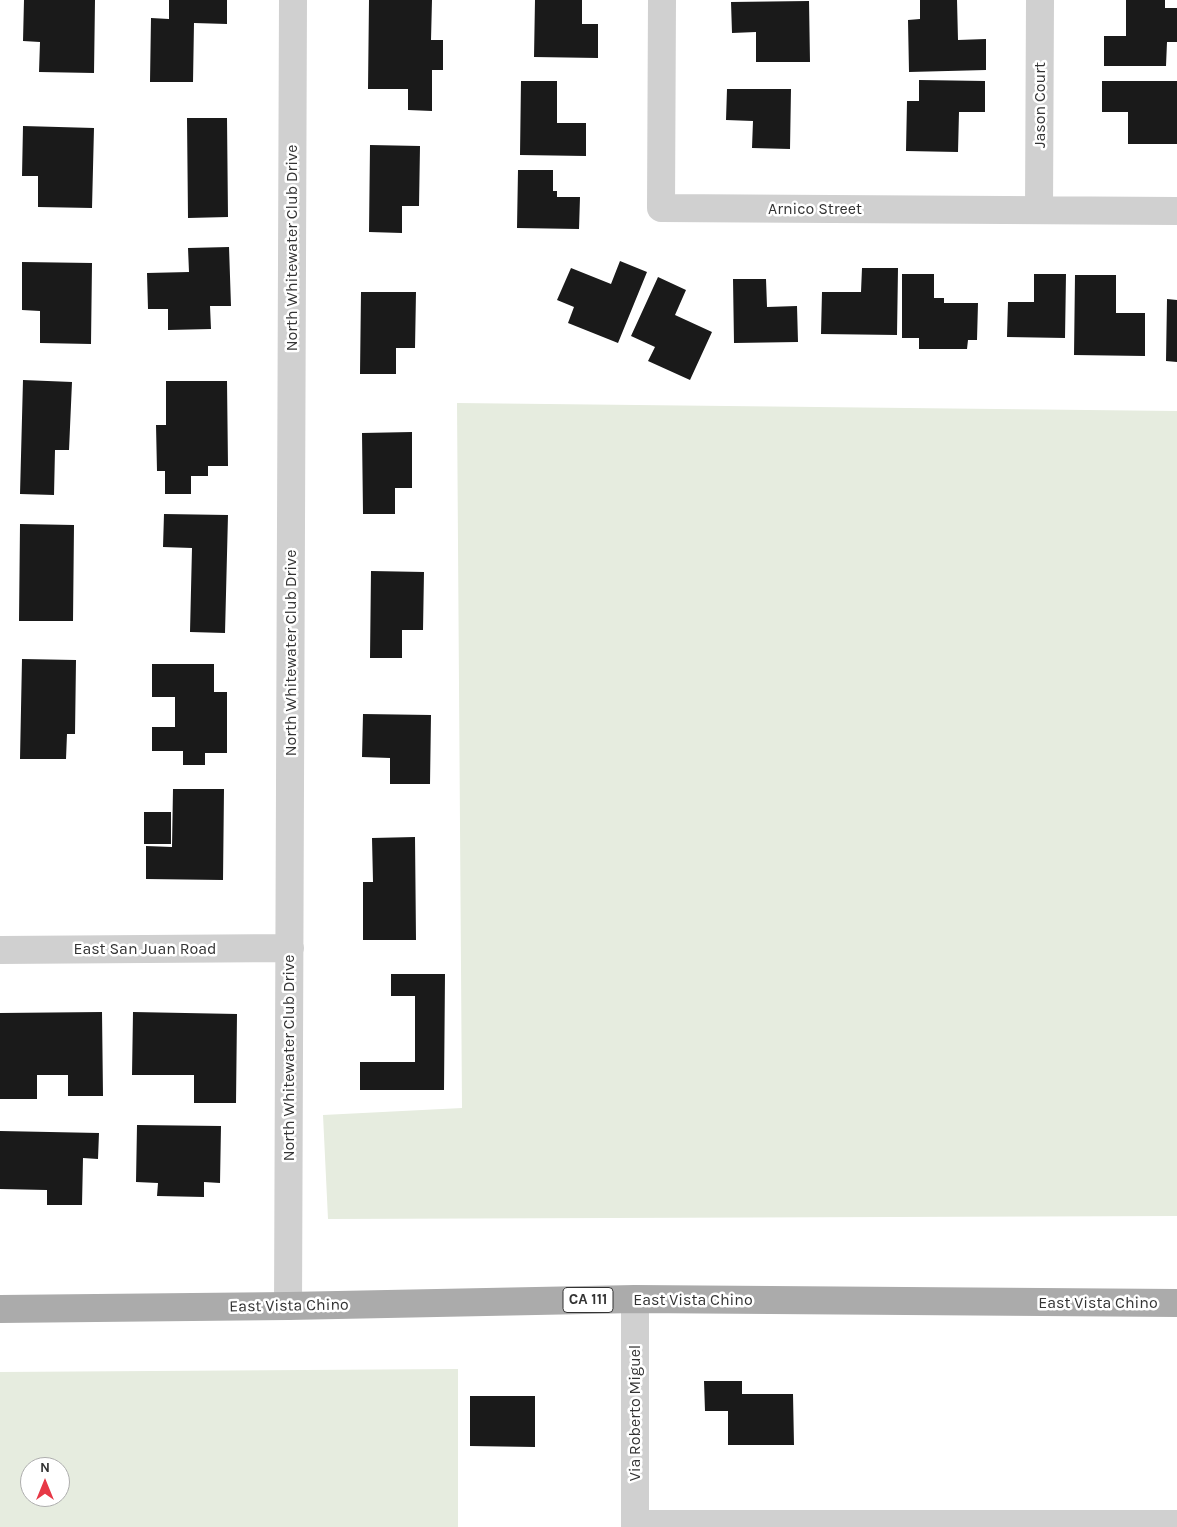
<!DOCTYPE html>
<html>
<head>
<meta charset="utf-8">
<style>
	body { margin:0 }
	#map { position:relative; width:1177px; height:1527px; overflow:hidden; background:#fff; font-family:Karla,sans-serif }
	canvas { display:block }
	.north { position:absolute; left:20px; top:1457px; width:50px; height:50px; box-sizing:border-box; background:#fff; border:1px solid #adadad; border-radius:50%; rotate:0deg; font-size:14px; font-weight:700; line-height:20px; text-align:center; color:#333 }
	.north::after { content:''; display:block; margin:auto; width:18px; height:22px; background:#e73846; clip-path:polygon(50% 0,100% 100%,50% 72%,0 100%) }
</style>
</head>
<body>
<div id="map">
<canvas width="1177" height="1527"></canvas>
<div class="north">N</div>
</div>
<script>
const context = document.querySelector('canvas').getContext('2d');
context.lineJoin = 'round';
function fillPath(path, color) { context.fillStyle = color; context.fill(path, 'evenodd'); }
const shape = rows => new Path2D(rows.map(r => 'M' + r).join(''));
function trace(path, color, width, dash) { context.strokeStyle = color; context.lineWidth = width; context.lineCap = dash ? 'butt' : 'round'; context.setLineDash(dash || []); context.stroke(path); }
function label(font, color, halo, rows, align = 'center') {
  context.font = font + ' Karla,sans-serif'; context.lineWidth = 5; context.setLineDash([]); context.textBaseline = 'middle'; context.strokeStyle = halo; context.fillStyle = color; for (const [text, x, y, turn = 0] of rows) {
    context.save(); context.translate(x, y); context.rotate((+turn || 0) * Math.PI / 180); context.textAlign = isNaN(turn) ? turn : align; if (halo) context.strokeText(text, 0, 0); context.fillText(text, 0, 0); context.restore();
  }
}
fillPath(shape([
	[457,403,1177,411,1177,1216,328,1219,323,1115,462,1108],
	[458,1369,458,1527,0,1527,0,1372],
	[30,1467,60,1467,60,1497,30,1497]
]), '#e6ecdf');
fillPath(shape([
	[24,0,95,0,94,73,39,72,40,42,23,41],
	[169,0,227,0,227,24,194,23,193,82,150,82,151,18,169,19],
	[369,0,432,0,431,40,443,40,443,70,432,70,432,111,408,110,408,89,368,89],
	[535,0,582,0,582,24,598,24,598,58,534,57],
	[920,0,957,0,958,40,986,39,986,70,909,72,908,20,920,19],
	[1126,0,1165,0,1165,8,1177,8,1177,42,1167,42,1166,66,1104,66,1104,36,1126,36],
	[809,1,810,62,756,62,756,32,732,33,731,2],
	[919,80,985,81,985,112,959,112,958,152,906,151,907,101,919,101],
	[521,81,557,81,557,123,586,123,586,156,520,155],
	[1102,81,1177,81,1177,144,1128,144,1128,112,1102,112],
	[727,89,791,89,790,149,752,148,753,121,726,120],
	[187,118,227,118,228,217,188,218],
	[23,126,94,128,92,208,38,207,38,176,22,176],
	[370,145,420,146,419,206,402,206,402,233,369,232],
	[518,170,553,170,553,191,557,191,557,197,580,197,579,229,517,228],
	[229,247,231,306,210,306,211,329,168,330,168,309,148,309,147,273,189,272,188,248],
	[620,261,647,272,618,343,568,323,574,307,557,300,571,268,611,284],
	[22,262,92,263,91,344,40,343,40,311,22,310],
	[862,268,898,268,897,335,821,334,822,292,861,292],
	[902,274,934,274,934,298,944,298,944,303,978,303,977,340,968,340,967,349,919,349,919,338,902,338],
	[1034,274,1066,274,1065,338,1007,337,1008,302,1034,302],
	[1075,275,1116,275,1116,313,1145,313,1145,356,1074,355],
	[658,277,686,290,675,315,712,332,690,380,648,361,655,347,631,336],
	[733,279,766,279,767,307,797,306,798,342,734,343],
	[361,292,416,292,415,348,396,348,396,374,360,374],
	[1167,299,1177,300,1177,362,1166,361],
	[23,380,72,382,69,450,55,450,54,495,20,494],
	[166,381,227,381,228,466,208,466,208,476,191,476,191,494,165,494,165,471,157,471,156,425,166,425],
	[412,432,412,488,395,488,395,514,363,514,362,433],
	[164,514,228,515,225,633,190,632,192,548,163,547],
	[20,524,74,525,73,621,19,621],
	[371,571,424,572,423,630,402,630,402,658,370,658],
	[22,659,76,660,75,734,67,734,66,759,20,759],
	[152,664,214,664,214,692,227,692,227,753,205,753,205,765,183,765,183,751,152,751,152,727,175,727,175,697,152,697],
	[363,714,431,715,430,784,390,784,390,758,362,757],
	[173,789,224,789,223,880,146,879,146,846,172,847],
	[144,812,171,812,171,844,144,844],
	[415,837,416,940,363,940,363,882,373,882,372,838],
	[391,974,445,974,444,1090,360,1090,360,1062,415,1062,415,996,391,996],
	[102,1012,103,1096,68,1096,68,1075,37,1075,37,1099,0,1099,0,1013],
	[133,1012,237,1014,236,1103,194,1103,194,1075,132,1075],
	[137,1125,221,1126,220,1183,204,1182,204,1197,157,1196,158,1183,136,1182],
	[0,1131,99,1133,98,1159,83,1158,82,1205,47,1205,47,1190,0,1189],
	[704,1381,742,1381,742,1394,793,1394,794,1445,728,1445,728,1411,705,1411],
	[470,1396,535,1396,535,1447,470,1446]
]), '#1a1a1a');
trace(shape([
	[662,0,661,208,1177,211],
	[1039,210,1040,0],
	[0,950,290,948],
	[635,1299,635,1527],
	[288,1306,293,0],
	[635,1524,1177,1524]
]), '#d0d0d0', 28);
trace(shape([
	[0,1309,288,1306,635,1299,1177,1303]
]), '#ababab', 28);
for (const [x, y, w] of [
	[588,1300,50]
]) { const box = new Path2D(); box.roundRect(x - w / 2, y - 12.5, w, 25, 4); context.fillStyle = '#fff'; context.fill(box); trace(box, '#333', 1); }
label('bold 15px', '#333', null, [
	["CA 111",588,1300]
]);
label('16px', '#333', '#fff', [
	["Jason Court",1040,105,-90],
	["Arnico Street",815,209],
	["North Whitewater Club Drive",292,248,-90],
	["North Whitewater Club Drive",291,653,-90],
	["East San Juan Road",145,949],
	["North Whitewater Club Drive",289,1058,-90],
	["East Vista Chino",693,1300],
	["East Vista Chino",1098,1303],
	["East Vista Chino",289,1306,-1],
	["Via Roberto Miguel",635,1413,-90]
]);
</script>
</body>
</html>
